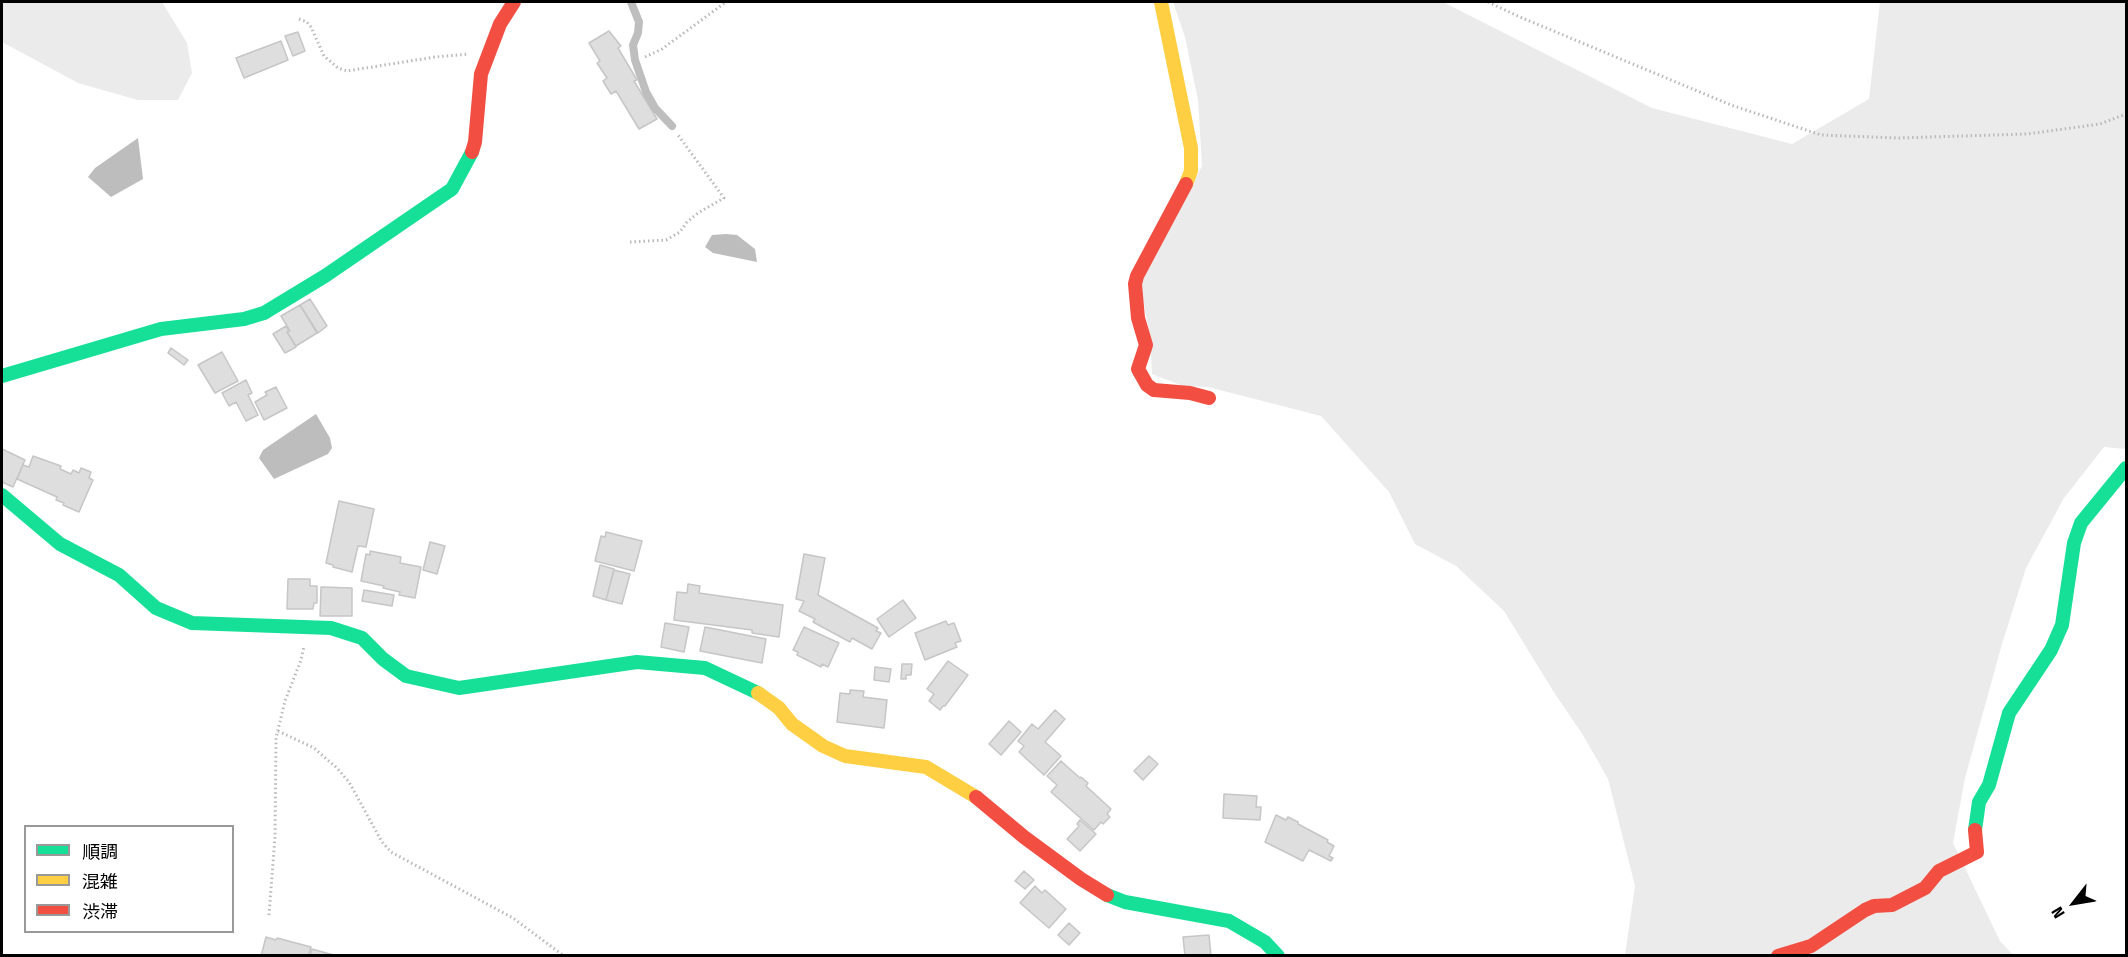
<!DOCTYPE html>
<html>
<head>
<meta charset="utf-8">
<style>
	body { margin:0 }
	#map { position:relative; width:2128px; height:957px; overflow:hidden; background:#fff; font-family:"Fira Sans Condensed","Noto Sans JP",sans-serif }
	canvas { display:block }
	.frame { position:absolute; inset:0; border:3px solid #000; pointer-events:none }
	.legend { position:absolute; left:24px; top:825px; width:210px; height:108px; box-sizing:border-box; background:#fff; border:2px solid #999; margin:0; padding:8px 10px; list-style:none; font-size:18px; color:#000 }
	.legend li { display:flex; align-items:center; gap:12px; height:30px }
	.legend b { width:30px; border:2px solid #999 }
	.north { position:absolute; left:2044px; top:873px; width:60px; height:60px; -webkit-text-stroke:4px #fff; paint-order:stroke; rotate:239deg; font-size:16px; font-weight:700; line-height:24px; text-align:center; color:#000 }
	.north::after { content:''; display:block; margin:auto; width:21px; height:27px; background:#000; clip-path:polygon(50% 0,100% 100%,50% 72%,0 100%) }
</style>
</head>
<body>
<div id="map">
<canvas width="2128" height="957"></canvas>
<div class="frame"></div>
<ul class="legend">
<li><b style="height:8px;background:#16e098"></b>順調</li>
<li><b style="height:8px;background:#ffcf43"></b>混雑</li>
<li><b style="height:8px;background:#f24e42"></b>渋滞</li>
</ul>
<div class="north">N</div>
</div>
<script>
const context = document.querySelector('canvas').getContext('2d');
context.lineJoin = 'round';
function fillPath(path, color) { context.fillStyle = color; context.fill(path, 'evenodd'); }
const shape = rows => new Path2D(rows.map(r => 'M' + r).join(''));
function trace(path, color, width, dash) { context.strokeStyle = color; context.lineWidth = width; context.lineCap = dash ? 'butt' : 'round'; context.setLineDash(dash || []); context.stroke(path); }
fillPath(shape([
	[2,2,162,2,187,43,192,73,178,100,138,100,78,83,2,42],
	[1173,2,1443,2,1652,108,1792,144,1869,99,1880,2,2126,2,2126,449,2104,447,2064,498,2026,568,2002,644,1965,778,1953,843,2000,941,2013,955,1625,955,1635,886,1608,779,1583,735,1555,694,1504,611,1456,566,1415,544,1389,492,1321,416,1208,387,1183,386,1152,374,1150,336,1140,284,1202,166,1198,100,1185,37]
]), '#ebebeb');
fillPath(shape([
	[138,138,143,179,111,197,88,177,95,168],
	[726,234,737,235,755,249,757,262,713,253,705,247,712,235],
	[316,414,330,438,332,448,328,454,274,479,259,458,263,450]
]), '#bdbdbd');
const building = shape([
	[609,31,621,46,618,48,637,80,634,81,657,119,639,129,616,91,611,94,603,81,607,78,597,63,600,61,589,43,609,31],
	[298,32,305,51,293,56,285,36,298,32],
	[281,41,288,60,244,78,236,58,281,41],
	[310,299,327,326,318,333,300,305,310,299],
	[300,305,317,333,296,346,287,332,290,331,281,316,300,305],
	[286,326,289,331,287,332,296,347,285,353,273,334,286,326],
	[171,348,188,360,184,365,168,353,171,348],
	[222,352,238,381,215,393,198,365,222,352],
	[246,380,252,393,248,395,258,415,246,421,236,402,229,406,222,393,246,380],
	[276,387,287,408,264,420,255,402,267,395,265,392,276,387],
	[2,449,25,460,13,487,2,482,2,449],
	[33,456,61,466,60,469,71,474,73,470,79,473,81,468,91,472,89,478,93,480,79,512,63,505,64,503,56,500,57,497,17,479,23,465,29,467,33,456],
	[339,501,374,509,366,547,358,546,352,572,333,567,333,565,326,563,339,501],
	[606,532,642,541,634,571,595,561,601,536,605,537,606,532],
	[430,542,445,546,437,574,423,570,430,542],
	[370,551,401,557,400,563,421,567,415,598,399,595,400,592,383,588,384,586,361,581,366,554,370,555,370,551],
	[804,554,825,558,818,595,878,628,876,631,881,633,872,649,852,638,850,642,813,622,815,619,799,611,804,601,796,599,804,554],
	[600,565,614,569,606,600,593,596,600,565],
	[614,570,630,574,622,604,606,600,614,570],
	[288,579,310,579,310,586,317,586,317,603,314,603,313,609,287,609,288,579],
	[688,584,700,586,699,593,783,605,779,637,752,633,752,630,674,620,677,592,687,593,688,584],
	[321,587,352,588,352,616,320,616,321,587],
	[364,590,394,595,392,606,362,601,364,590],
	[903,600,916,618,889,637,877,619,903,600],
	[946,621,948,625,954,623,961,641,955,643,957,647,925,660,915,633,946,621],
	[665,623,689,627,684,652,661,647,665,623],
	[705,627,766,639,762,663,700,651,705,627],
	[804,627,839,643,828,667,822,664,821,667,797,655,798,652,793,650,804,627],
	[948,661,968,675,945,706,943,706,940,710,929,701,934,694,927,689,948,661],
	[902,664,912,664,911,675,906,675,906,679,901,679,902,664],
	[875,667,891,669,889,682,874,680,875,667],
	[850,690,864,691,863,697,887,700,884,728,837,722,840,693,850,694,850,690],
	[1055,710,1065,719,1045,742,1061,756,1044,775,1019,752,1024,746,1018,741,1032,724,1038,729,1055,710],
	[1009,721,1021,732,1001,755,989,744,1009,721],
	[1149,756,1158,764,1143,780,1134,771,1149,756],
	[1061,761,1080,778,1081,777,1088,783,1086,786,1111,809,1107,814,1110,817,1103,824,1101,822,1094,830,1051,792,1057,785,1047,776,1061,761],
	[1224,794,1257,796,1256,807,1261,807,1260,820,1223,818,1224,794],
	[1276,815,1286,820,1288,817,1298,822,1298,824,1328,840,1327,842,1334,846,1329,856,1333,858,1331,861,1309,850,1303,861,1265,842,1276,815],
	[1080,820,1096,834,1080,851,1067,839,1079,826,1077,824,1080,820],
	[1024,871,1034,880,1025,889,1015,881,1024,871],
	[1035,886,1042,893,1045,890,1066,909,1049,928,1020,903,1035,886],
	[1069,923,1080,933,1069,945,1058,935,1069,923],
	[1209,935,1211,956,1185,956,1183,937,1209,935],
	[266,937,276,940,277,938,311,947,308,956,261,956,266,937],
	[312,949,337,956,310,956,312,949]
]);
fillPath(building, '#dedede');
trace(building, '#c6c6c6', 1.5);
trace(shape([
	[1488,2,1520,17,1731,105,1821,135,1898,138,2027,134,2100,124,2126,114],
	[299,19,307,22,311,27,324,56,338,68,347,71,435,57,469,54],
	[645,57,662,49,726,2],
	[630,242,666,240,680,232,687,222,698,213,724,198,678,135],
	[278,731,314,748,337,768,349,782,382,842,391,852,513,918,564,956],
	[269,915,275,837,276,738,285,701,301,660,304,646]
]), '#b9b9b9', 3, [1.5, 3]);
trace(shape([
	[631,2,639,22,638,33,633,45,635,60,646,92,655,108,672,126]
]), '#bebebe', 8);
trace(shape([
	[2,376,161,329,244,319,264,313,325,276,452,189,472,152],
	[2,495,60,544,119,575,156,608,192,623,331,628,362,638,383,659,406,676,459,688,637,662,705,668,758,693],
	[1975,830,1979,802,1989,785,2009,713,2051,650,2062,625,2074,543,2081,523,2126,468],
	[1107,895,1125,902,1229,921,1265,942,1278,956]
]), '#16e098', 14);
trace(shape([
	[1161,2,1191,148,1191,171,1186,184],
	[758,693,779,708,792,724,823,746,845,756,926,767,976,797]
]), '#ffcf43', 14);
trace(shape([
	[472,152,475,142,481,74,500,24,514,2],
	[1186,184,1137,276,1135,284,1138,318,1146,345,1138,369,1147,385,1154,390,1190,393,1209,398],
	[976,797,1024,837,1081,879,1107,895],
	[1778,956,1811,946,1865,910,1874,906,1892,905,1925,888,1939,871,1977,852,1975,830]
]), '#f24e42', 14);
</script>
</body>
</html>
